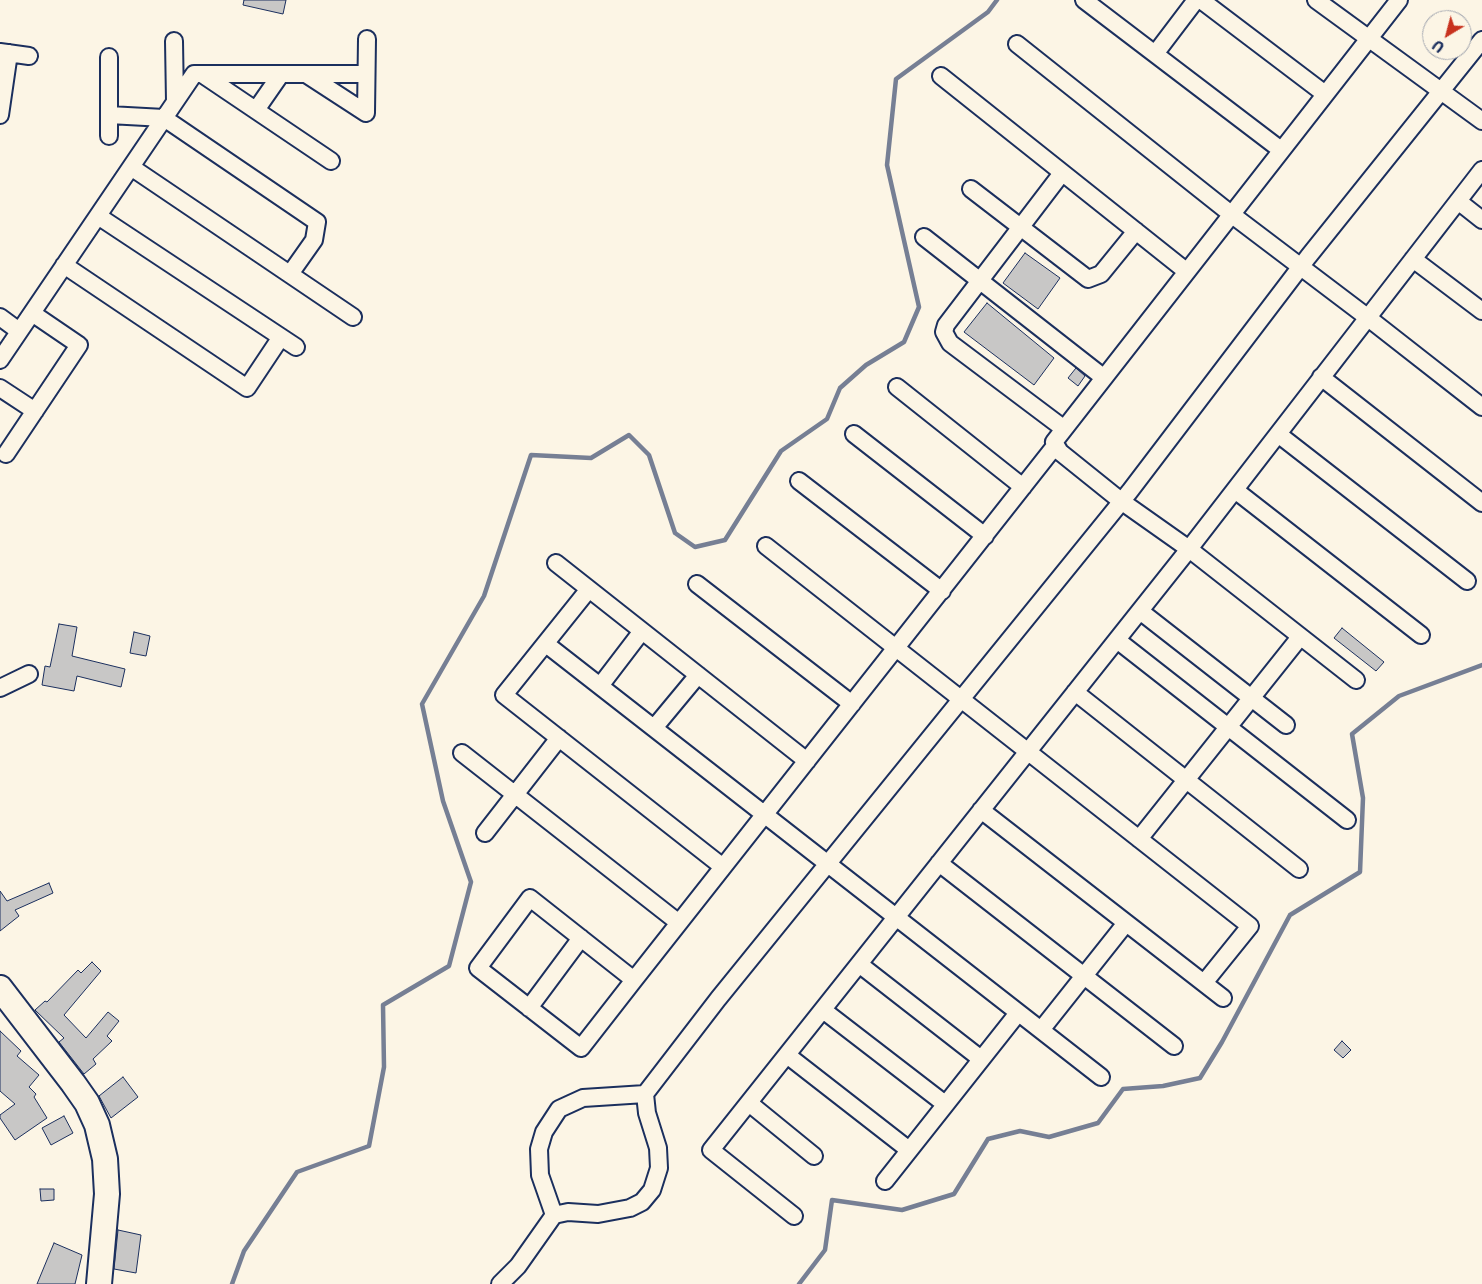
<!DOCTYPE html>
<html>
<head>
<meta charset="utf-8">
<style>
	body { margin:0 }
	#map { position:relative; width:1482px; height:1284px; overflow:hidden; background:#fcf5e5; font-family:"Playpen Sans",sans-serif }
	canvas { display:block }
	.north { position:absolute; left:1422px; top:10px; width:50px; height:50px; box-sizing:border-box; background:#fcf5e5; border:1px solid #a2a6af; border-radius:50%; rotate:217deg; font-size:14px; font-weight:700; line-height:20px; text-align:center; color:#1b2f5e }
	.north::after { content:''; display:block; margin:auto; width:18px; height:22px; background:#c8321e; clip-path:polygon(50% 0,100% 100%,50% 72%,0 100%) }
</style>
</head>
<body>
<div id="map">
<canvas width="1482" height="1284"></canvas>
<div class="north">U</div>
</div>
<script>
const context = document.querySelector('canvas').getContext('2d');
context.lineJoin = 'round';
const shape = rows => new Path2D(rows.map(r => 'M' + r).join(''));
function trace(path, color, width, dash) { context.strokeStyle = color; context.lineWidth = width; context.lineCap = dash ? 'butt' : 'round'; context.setLineDash(dash || []); context.stroke(path); }
function fillPath(path, color) { context.fillStyle = color; context.fill(path, 'evenodd'); }
trace(shape([
	[232,1284,244,1251,297,1172,369,1146,384,1067,383,1005,449,966,471,882,443,801,422,704,484,596,531,455,591,458,629,435,649,455,675,533,695,547,725,540,781,451,827,419,840,388,866,365,904,342,919,307,887,165,896,79,988,12,997,0],
	[799,1284,825,1250,832,1200,902,1210,954,1194,988,1139,1020,1131,1049,1137,1098,1123,1123,1089,1163,1086,1200,1078,1222,1042,1290,915,1360,872,1363,798,1352,734,1399,696,1482,665]
]), '#767f94', 4.5);
const building = shape([
	[244,0,286,0,283,14,243,5,244,0],
	[1025,253,1060,278,1038,309,1003,283,1025,253],
	[987,303,1054,358,1034,385,964,332,987,303],
	[1076,368,1085,376,1078,386,1068,378,1076,368],
	[59,624,77,627,72,656,125,669,121,687,77,676,74,691,42,685,45,666,50,667,59,624],
	[1342,628,1384,662,1376,671,1334,638,1342,628],
	[134,632,150,636,146,656,130,653,134,632],
	[49,883,53,893,15,910,19,916,0,931,0,891,7,901,49,883],
	[92,962,101,971,64,1015,86,1038,108,1012,119,1021,107,1036,112,1041,93,1059,96,1064,84,1074,59,1042,64,1038,35,1010,45,1001,47,1002,78,970,81,973,92,962],
	[0,1031,21,1051,17,1056,39,1075,29,1087,36,1094,34,1097,47,1118,15,1140,0,1118,0,1115,15,1104,0,1091,0,1031],
	[1342,1041,1351,1050,1343,1058,1334,1050,1342,1041],
	[123,1077,138,1097,111,1118,99,1096,123,1077],
	[64,1116,73,1133,51,1145,42,1128,64,1116],
	[40,1189,54,1189,54,1200,41,1201,40,1189],
	[118,1230,141,1235,136,1273,114,1269,118,1230],
	[54,1243,82,1255,75,1284,37,1284,54,1243]
]);
fillPath(building, '#c8c7c6');
trace(building, '#1b2f5e', 1);
const street = shape([
	[1084,0,1281,150],
	[1201,0,1325,94],
	[1316,0,1482,121],
	[174,41,175,102],
	[1017,44,1231,214,1367,317,1482,407],
	[0,52,29,56],
	[1155,54,1196,0],
	[109,57,109,136],
	[202,74,331,161],
	[306,74,366,113,367,39],
	[941,76,1186,271],
	[256,110,281,74],
	[0,115,9,53],
	[109,115,164,118,317,222,314,240,290,274],
	[131,167,353,317],
	[1062,173,946,325,944,332,950,343,1063,428],
	[971,189,1088,279,1101,274,1136,231],
	[1458,201,1482,220],
	[98,216,296,347],
	[924,237,1103,377],
	[1413,259,1482,311],
	[64,265,247,388,281,337],
	[0,317,19,331],
	[0,360,194,74,366,74],
	[1321,377,1482,503],
	[897,387,1023,487],
	[0,388,35,411],
	[854,434,985,536],
	[1278,434,1467,581],
	[6,454,79,345,32,313],
	[799,481,942,591],
	[1235,490,1421,635],
	[766,546,1250,926,1204,983],
	[556,563,807,761],
	[697,584,852,704],
	[589,589,504,695,723,867],
	[1140,611,1286,725],
	[1117,640,1347,820],
	[546,644,1101,1077],
	[1356,680,1189,549,1121,501,1060,452,1054,442,1399,0],
	[600,686,642,631],
	[0,688,29,674],
	[1075,692,1299,869],
	[654,728,698,675],
	[462,753,679,923],
	[981,810,1223,998],
	[485,833,559,738],
	[1139,839,1300,637],
	[939,863,1174,1046],
	[859,964,981,1059],
	[634,980,530,898,478,968,581,1048,634,980,1055,446],
	[529,1008,581,938],
	[823,1010,945,1104],
	[1041,1030,1126,923],
	[787,1055,909,1150],
	[749,1103,814,1156],
	[885,1181,1018,1013],
	[554,1215,540,1175,539,1149,544,1132,559,1109,583,1098,645,1094],
	[794,1216,711,1150,1189,549,1482,170],
	[500,1284,518,1266,554,1215,568,1212,598,1214,630,1208,642,1202,652,1190,659,1168,658,1148,647,1113,645,1094,718,999,1130,491,1308,257,1482,40]
]);
const secondary = shape([
	[0,988,73,1083,87,1103,97,1125,105,1159,107,1194,99,1284]
]);
trace(street, '#1b2f5e', 20);
trace(secondary, '#1b2f5e', 28);
trace(street, '#fcf5e5', 16);
trace(secondary, '#fcf5e5', 24);
</script>
</body>
</html>
